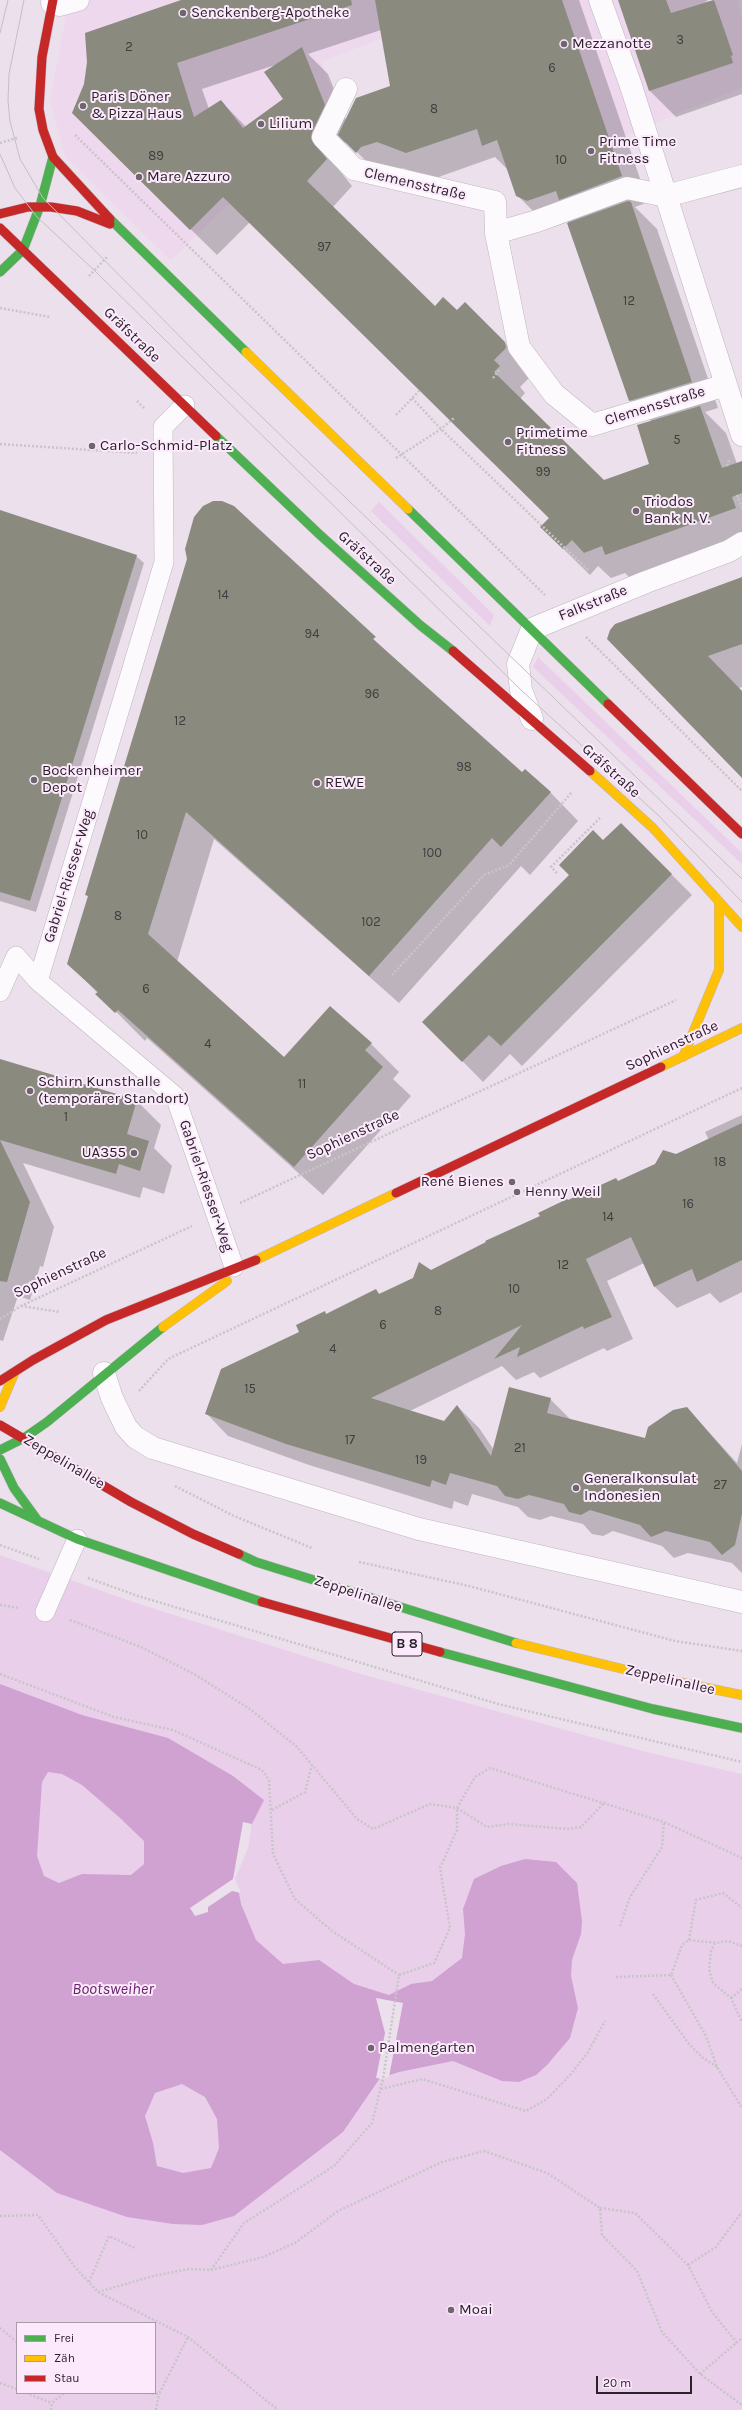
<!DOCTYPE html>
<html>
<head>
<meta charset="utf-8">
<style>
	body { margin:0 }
	#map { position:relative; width:742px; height:2410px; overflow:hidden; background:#ece0ec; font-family:Karla,sans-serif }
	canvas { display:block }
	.legend { position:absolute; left:16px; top:2322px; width:140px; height:72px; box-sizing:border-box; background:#fce9fc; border:1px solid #a89aa8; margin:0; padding:5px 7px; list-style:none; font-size:12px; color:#2b232b }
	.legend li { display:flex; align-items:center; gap:8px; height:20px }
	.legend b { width:20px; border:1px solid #a89aa8 }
	.scale { position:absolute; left:596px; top:2376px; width:96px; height:18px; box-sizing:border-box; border:2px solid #2b232b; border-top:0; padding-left:5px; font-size:12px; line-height:14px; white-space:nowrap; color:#2b232b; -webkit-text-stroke:3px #fce9fc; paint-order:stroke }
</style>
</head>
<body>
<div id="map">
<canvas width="742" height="2410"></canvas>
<ul class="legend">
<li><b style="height:5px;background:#4caf50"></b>Frei</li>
<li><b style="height:5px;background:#ffc107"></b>Zäh</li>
<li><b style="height:5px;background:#c62828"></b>Stau</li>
</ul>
<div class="scale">20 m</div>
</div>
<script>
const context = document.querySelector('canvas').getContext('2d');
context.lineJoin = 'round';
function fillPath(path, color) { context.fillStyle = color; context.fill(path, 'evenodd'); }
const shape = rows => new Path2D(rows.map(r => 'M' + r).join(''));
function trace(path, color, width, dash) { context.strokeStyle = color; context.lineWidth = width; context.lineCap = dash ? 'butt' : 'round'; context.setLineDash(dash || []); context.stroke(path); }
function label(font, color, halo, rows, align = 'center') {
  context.font = font + ' Karla,sans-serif'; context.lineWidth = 4; context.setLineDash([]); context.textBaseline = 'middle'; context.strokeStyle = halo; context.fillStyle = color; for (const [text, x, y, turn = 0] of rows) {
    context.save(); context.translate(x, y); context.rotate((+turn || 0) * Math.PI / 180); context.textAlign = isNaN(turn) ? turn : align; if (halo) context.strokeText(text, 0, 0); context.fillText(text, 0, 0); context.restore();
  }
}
fillPath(shape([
	[69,0,737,0,742,16,742,88,532,172,473,2,321,62,344,122,224,209,171,260,65,156,50,100]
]), '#edd8ed');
fillPath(shape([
	[379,502,494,615,490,626,371,511],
	[538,657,742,853,742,864,533,667],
	[0,1555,136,1603,361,1674,646,1752,742,1774,742,2410,0,2410],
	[17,2323,155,2323,155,2393,17,2393]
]), '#e9cfea');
fillPath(shape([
	[0,1684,82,1715,168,1738,233,1776,264,1800,252,1824,247,1846,233,1879,238,1888,241,1904,256,1940,283,1964,319,1960,354,1984,389,1995,411,1984,432,1981,462,1958,465,1934,463,1909,474,1879,501,1866,525,1859,556,1862,577,1883,582,1921,581,1934,572,1960,571,1976,578,2008,570,2038,547,2065,536,2075,519,2082,502,2081,453,2061,399,2072,380,2078,343,2132,234,2216,202,2225,173,2224,127,2217,57,2193,0,2150],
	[48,1772,62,1774,82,1785,119,1817,144,1841,144,1864,131,1875,82,1874,59,1883,44,1876,37,1856,42,1782],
	[182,2084,205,2097,217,2119,219,2148,211,2168,183,2173,157,2166,153,2143,145,2116,155,2093]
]), '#cfa2d1');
fillPath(shape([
	[243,1822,252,1824,248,1848,235,1879,241,1893,232,1891,208,1907,208,1912,195,1916,190,1908,233,1879],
	[376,1998,403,2003,389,2077,384,2079,376,2078,385,2033]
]), '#ece0ec');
fillPath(shape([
	[185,0,579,0,648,202,635,207,657,229,718,408,705,412,726,433,737,464,742,462,742,541,632,580,625,573,611,578,598,566,590,575,541,527,550,519,250,222,217,255,99,139],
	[381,30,391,87,346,120,328,74,308,54],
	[275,65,284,99,246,127,221,101,209,109,202,89],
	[346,141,383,178,388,173,403,168,433,179,495,157,509,171,517,195,544,222,554,227,568,222,630,400,651,421,651,464,603,481,520,399,525,393,520,387,532,375,531,369,465,303,457,311,435,308,333,207,352,186,336,166,337,158],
	[619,0,708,0,705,2,715,0,742,0,742,94,676,117,650,91],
	[234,507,403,667,522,773,550,792,578,821,530,875,521,866,399,1003,214,839,177,962,285,1058,371,1044,399,1072,393,1079,411,1096,323,1195,147,1038,145,1041,69,964,89,897,86,894],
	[0,512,136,556,144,563,36,912,0,901],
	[742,580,742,687,739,688,742,692,742,773,608,639],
	[621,824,692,895,522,1066,510,1054,483,1082,424,1022],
	[0,1060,137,1101,161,1125,154,1148,172,1166,164,1194,143,1187,140,1198,23,1163,54,1227,43,1267,40,1266,30,1300,18,1296,3,1341,0,1340],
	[742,1115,742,1292,720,1303,710,1293,677,1308,655,1287,644,1263,607,1281,633,1339,607,1351,604,1348,540,1378,534,1372,516,1380,502,1366,410,1411,444,1422,457,1406,479,1428,494,1450,550,1399,571,1420,645,1439,687,1408,737,1463,742,1444,742,1573,732,1563,688,1553,674,1558,662,1546,613,1531,603,1536,592,1534,583,1524,551,1516,540,1520,528,1517,518,1507,472,1494,468,1506,454,1501,452,1509,309,1465,228,1436,207,1414,324,1312,327,1315,376,1291,380,1294,431,1271,541,1217,568,1201,619,1182,709,1140,705,1132]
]), '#0003');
fillPath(shape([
	[181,0,351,0,352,5,177,63,194,117,221,100,243,128,283,99,264,72,302,47,325,105,312,132,311,139,327,159,307,181,435,306,443,297,457,310,465,302,505,342,506,348,494,360,500,366,494,372,604,480,649,464,637,425,700,406,722,468,742,461,742,493,732,497,736,508,605,555,602,546,584,553,572,540,563,549,540,527,549,518,223,197,190,230,72,113,84,84,87,62,85,33],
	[375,0,562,0,622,176,559,200,556,191,527,201,516,196,497,140,482,146,477,129,406,153,377,142,361,147,356,153,338,135,356,98,390,86],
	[618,0,666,0,671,13,714,0,733,55,731,56,733,63,649,91],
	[628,201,631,202,692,382,629,401,567,223],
	[213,501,222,501,234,506,376,637,373,639,522,772,525,769,551,792,501,847,492,838,369,976,186,812,148,934,284,1057,330,1006,372,1043,365,1050,383,1067,294,1167,118,1010,115,1013,95,994,98,992,67,964,88,896,85,895,187,559,185,549,194,517,203,506],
	[0,510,137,555,30,901,0,892],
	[742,577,742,644,708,656,742,691,742,778,607,639,610,630,615,624],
	[621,823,672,874,501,1046,489,1035,462,1062,422,1022,569,875,559,865,593,830,603,840],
	[0,1059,137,1100,127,1134,149,1141,140,1171,119,1164,116,1174,0,1140,30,1202,7,1282,0,1281],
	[742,1123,742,1260,697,1282,692,1269,654,1287,631,1237,586,1259,612,1317,584,1329,583,1326,517,1357,520,1347,494,1359,522,1325,371,1398,444,1421,457,1405,491,1456,509,1387,551,1398,547,1413,645,1438,648,1427,673,1410,687,1407,742,1471,742,1514,735,1545,722,1555,710,1542,666,1531,651,1537,640,1525,590,1510,581,1515,569,1512,564,1504,529,1495,518,1499,505,1496,497,1486,450,1473,446,1485,432,1480,430,1487,286,1444,205,1414,221,1369,299,1332,296,1325,325,1311,326,1314,376,1289,379,1294,413,1278,419,1262,431,1270,486,1242,485,1241,540,1216,538,1213,567,1199,568,1200,616,1178,618,1181,655,1164,663,1150,676,1154]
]), '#8b8a7f');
const lane = shape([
	[185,405,163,427,164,562,38,981,175,1096,234,1267],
	[0,992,16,956,38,981],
	[45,1612,77,1539]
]);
const street = shape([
	[600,0,631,86,742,435],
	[52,3,60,5,78,0],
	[346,89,323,137,354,169,495,202,496,233,537,221,627,188,666,196,742,176],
	[496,233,519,347,554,394,592,425,726,385],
	[532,719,521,690,518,664,532,629,646,582,729,551,742,543],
	[104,1373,112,1398,126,1427,135,1437,153,1448,419,1529,742,1602]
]);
const fast = shape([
	[110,219,246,352],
	[0,272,23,250,40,206,53,157],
	[216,436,319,534,420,625,453,651],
	[408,509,608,704],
	[0,1450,24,1438,47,1422,163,1327],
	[0,1459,14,1488,38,1521],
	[0,1503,77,1539,262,1602],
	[239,1554,256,1562,516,1643],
	[440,1652,653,1709,742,1728]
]);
const slow = shape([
	[246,352,408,509],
	[590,771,653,828,742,927],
	[683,1057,719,970,719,902],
	[661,1067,742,1028],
	[256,1260,396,1193],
	[163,1327,227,1281],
	[0,1407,14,1374],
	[516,1643,664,1679,742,1695]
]);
const jam = shape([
	[53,0,42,57,39,109,43,130,53,157,110,219],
	[0,214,28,207,51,207,77,211,110,224],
	[0,228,216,436],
	[453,651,590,771],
	[608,704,742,834],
	[396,1193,661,1067],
	[0,1381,33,1360,106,1320,256,1260],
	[0,1425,131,1502,193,1534,239,1554],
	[262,1602,440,1652]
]);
trace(lane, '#beb5bf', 20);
trace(street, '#beb5bf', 23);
trace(fast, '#beb5bf', 10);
trace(slow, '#beb5bf', 10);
trace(jam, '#beb5bf', 10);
trace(shape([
	[75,135,545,595],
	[0,143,17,138],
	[89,276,107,257],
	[0,308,50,317],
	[493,378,500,369],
	[412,398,441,429,588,570],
	[137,401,145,409],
	[396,415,420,390],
	[0,444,137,453],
	[396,458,441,429,454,418],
	[727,466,730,459],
	[737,495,742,508],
	[586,637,742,791],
	[557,873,551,867,600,818],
	[392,975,484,875,509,865,572,792],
	[240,1203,676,1000],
	[21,1306,60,1312],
	[0,1319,21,1306,192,1226],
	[139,1391,168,1359,742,1088],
	[175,1486,234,1516,312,1548],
	[0,1545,39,1559],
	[359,1562,469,1586,675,1641,742,1651],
	[88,1578,138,1596,498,1704,742,1762],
	[0,1605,19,1608],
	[70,1620,141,1647,194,1674,250,1709,297,1747,357,1819,373,1829,430,1804,457,1808,475,1777,490,1768,664,1822,742,1858],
	[0,1674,114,1717,173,1730,262,1770,269,1780,273,1854,295,1899,332,1931,399,1975],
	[272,1810,305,1792,312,1765],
	[620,1926,630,1897,662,1847,664,1822],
	[689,1940,696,1900,723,1893,742,1908],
	[715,1943,711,1951,709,1969,713,1983,731,1998,742,2022],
	[671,1975,706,2036,717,2067,742,2108],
	[616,1977,671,1975,682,1945,689,1940,716,1943,728,1941,742,1946],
	[653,1994,689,2044,703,2058,717,2067],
	[731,1998,742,1989],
	[381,2089,422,2079,526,2111,547,2099,571,2074,588,2052,605,2021],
	[600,2208,635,2213,688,2265,712,2312,737,2343],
	[0,2216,38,2215,74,2266,98,2292,188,2337,278,2410],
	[688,2265,716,2247,742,2212],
	[211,2270,263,2257,295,2243,338,2211,442,2162,484,2151,547,2173,600,2208,602,2235,637,2271,662,2332,700,2374,742,2405],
	[89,2282,109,2236,135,2248],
	[98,2292,157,2275,189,2269,211,2270,244,2223,334,2166,372,2123,383,2079,399,1975,434,1963,450,1928,440,1868,457,1830,457,1808,487,1827,508,1824,568,1829,581,1827,605,1802],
	[0,2328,17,2342],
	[700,2374,742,2338],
	[0,2383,17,2389],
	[26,2393,52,2403],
	[148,2393,159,2394,188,2337],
	[51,2410,52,2403,64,2393],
	[156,2410,159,2394]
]), '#c8c5c8', 2.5, [2, 2]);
trace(lane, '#fcfafc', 19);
trace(street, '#fcfafc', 22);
trace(fast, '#4caf50', 9);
trace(slow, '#ffc107', 9);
trace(jam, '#c62828', 9);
trace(shape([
	[24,0,9,74,8,101,10,121,20,159,43,198,214,371,742,879],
	[0,33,8,0],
	[0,154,15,188,37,217,94,270,521,690,658,815,742,902]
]), '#c2c0c2', 1);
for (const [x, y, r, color] of [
	[183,13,4,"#6f656f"],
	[564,44,4,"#6f656f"],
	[83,106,4,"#6f656f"],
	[261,124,4,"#6f656f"],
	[591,151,4,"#6f656f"],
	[139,177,4,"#6f656f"],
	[508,442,4,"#6f656f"],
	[92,446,4,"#6f656f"],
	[636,511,4,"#6f656f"],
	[34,780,4,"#6f656f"],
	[317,783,4,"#6f656f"],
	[30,1091,4,"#6f656f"],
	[134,1153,4,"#6f656f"],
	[512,1182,4,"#6f656f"],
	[517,1192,4,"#6f656f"],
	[576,1488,4,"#6f656f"],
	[371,2048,4,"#6f656f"],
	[451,2310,4,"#6f656f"]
]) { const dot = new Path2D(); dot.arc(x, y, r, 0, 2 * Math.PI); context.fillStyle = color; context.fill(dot); trace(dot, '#fce9fc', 1.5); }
label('13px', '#433d40', null, [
	["3",680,40],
	["2",129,47],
	["6",552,68],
	["8",434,109],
	["89",156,156],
	["10",561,160],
	["97",324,247],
	["12",629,301],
	["5",677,440],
	["99",543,472],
	["14",223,595],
	["94",312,634],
	["96",372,694],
	["12",180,721],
	["98",464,767],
	["10",142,835],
	["100",432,853],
	["8",118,916],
	["102",371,922],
	["6",146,989],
	["4",208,1044],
	["11",302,1084],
	["1",66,1117],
	["18",720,1162],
	["16",688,1204],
	["14",608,1217],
	["12",563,1265],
	["10",514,1289],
	["8",438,1311],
	["6",383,1325],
	["4",333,1349],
	["15",250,1389],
	["17",350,1440],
	["21",520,1448],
	["19",421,1460],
	["27",720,1485]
]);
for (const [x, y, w] of [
	[407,1644,30]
]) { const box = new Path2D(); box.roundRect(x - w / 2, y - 12, w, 24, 3); context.fillStyle = '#fce9fc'; context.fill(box); trace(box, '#2b232b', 1); }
label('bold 14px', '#2b232b', null, [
	["B 8",407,1644]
]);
label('15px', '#2b232b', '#fce9fc', [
	["Senckenberg-Apotheke",191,13],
	["Mezzanotte",572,44],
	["Paris Döner",91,97],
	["& Pizza Haus",91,114],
	["Lilium",269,124],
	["Prime Time",599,142],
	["Fitness",599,159],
	["Mare Azzuro",147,177],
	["Primetime",516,433],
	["Fitness",516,450],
	["Carlo-Schmid-Platz",100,446],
	["Triodos",644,502],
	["Bank N. V.",644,519],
	["Bockenheimer",42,771],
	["Depot",42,788],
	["REWE",325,783],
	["Schirn Kunsthalle",38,1082],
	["(temporärer Standort)",38,1099],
	["UA355",126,1153,"right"],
	["René Bienes",504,1182,"right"],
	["Henny Weil",525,1192],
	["Generalkonsulat",584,1479],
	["Indonesien",584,1496],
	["Palmengarten",379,2048],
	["Moai",459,2310]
], 'left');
label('15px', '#2b232b', '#fce9fc', [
	["Clemensstraße",415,184,13],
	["Gräfstraße",132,335,44],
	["Clemensstraße",655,406,-17],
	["Gräfstraße",367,558,42],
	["Falkstraße",593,603,-22],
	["Gräfstraße",611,771,42],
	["Gabriel-Riesser-Weg",69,876,-73],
	["Sophienstraße",672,1046,-25],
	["Sophienstraße",353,1135,-25],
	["Gabriel-Riesser-Weg",206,1186,71],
	["Sophienstraße",60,1273,-25],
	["Zeppelinallee",64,1462,31],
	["Zeppelinallee",358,1594,18],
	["Zeppelinallee",670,1680,13]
]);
label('italic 16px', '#68226d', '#fce9fc', [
	["Bootsweiher",113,1989]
]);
</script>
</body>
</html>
